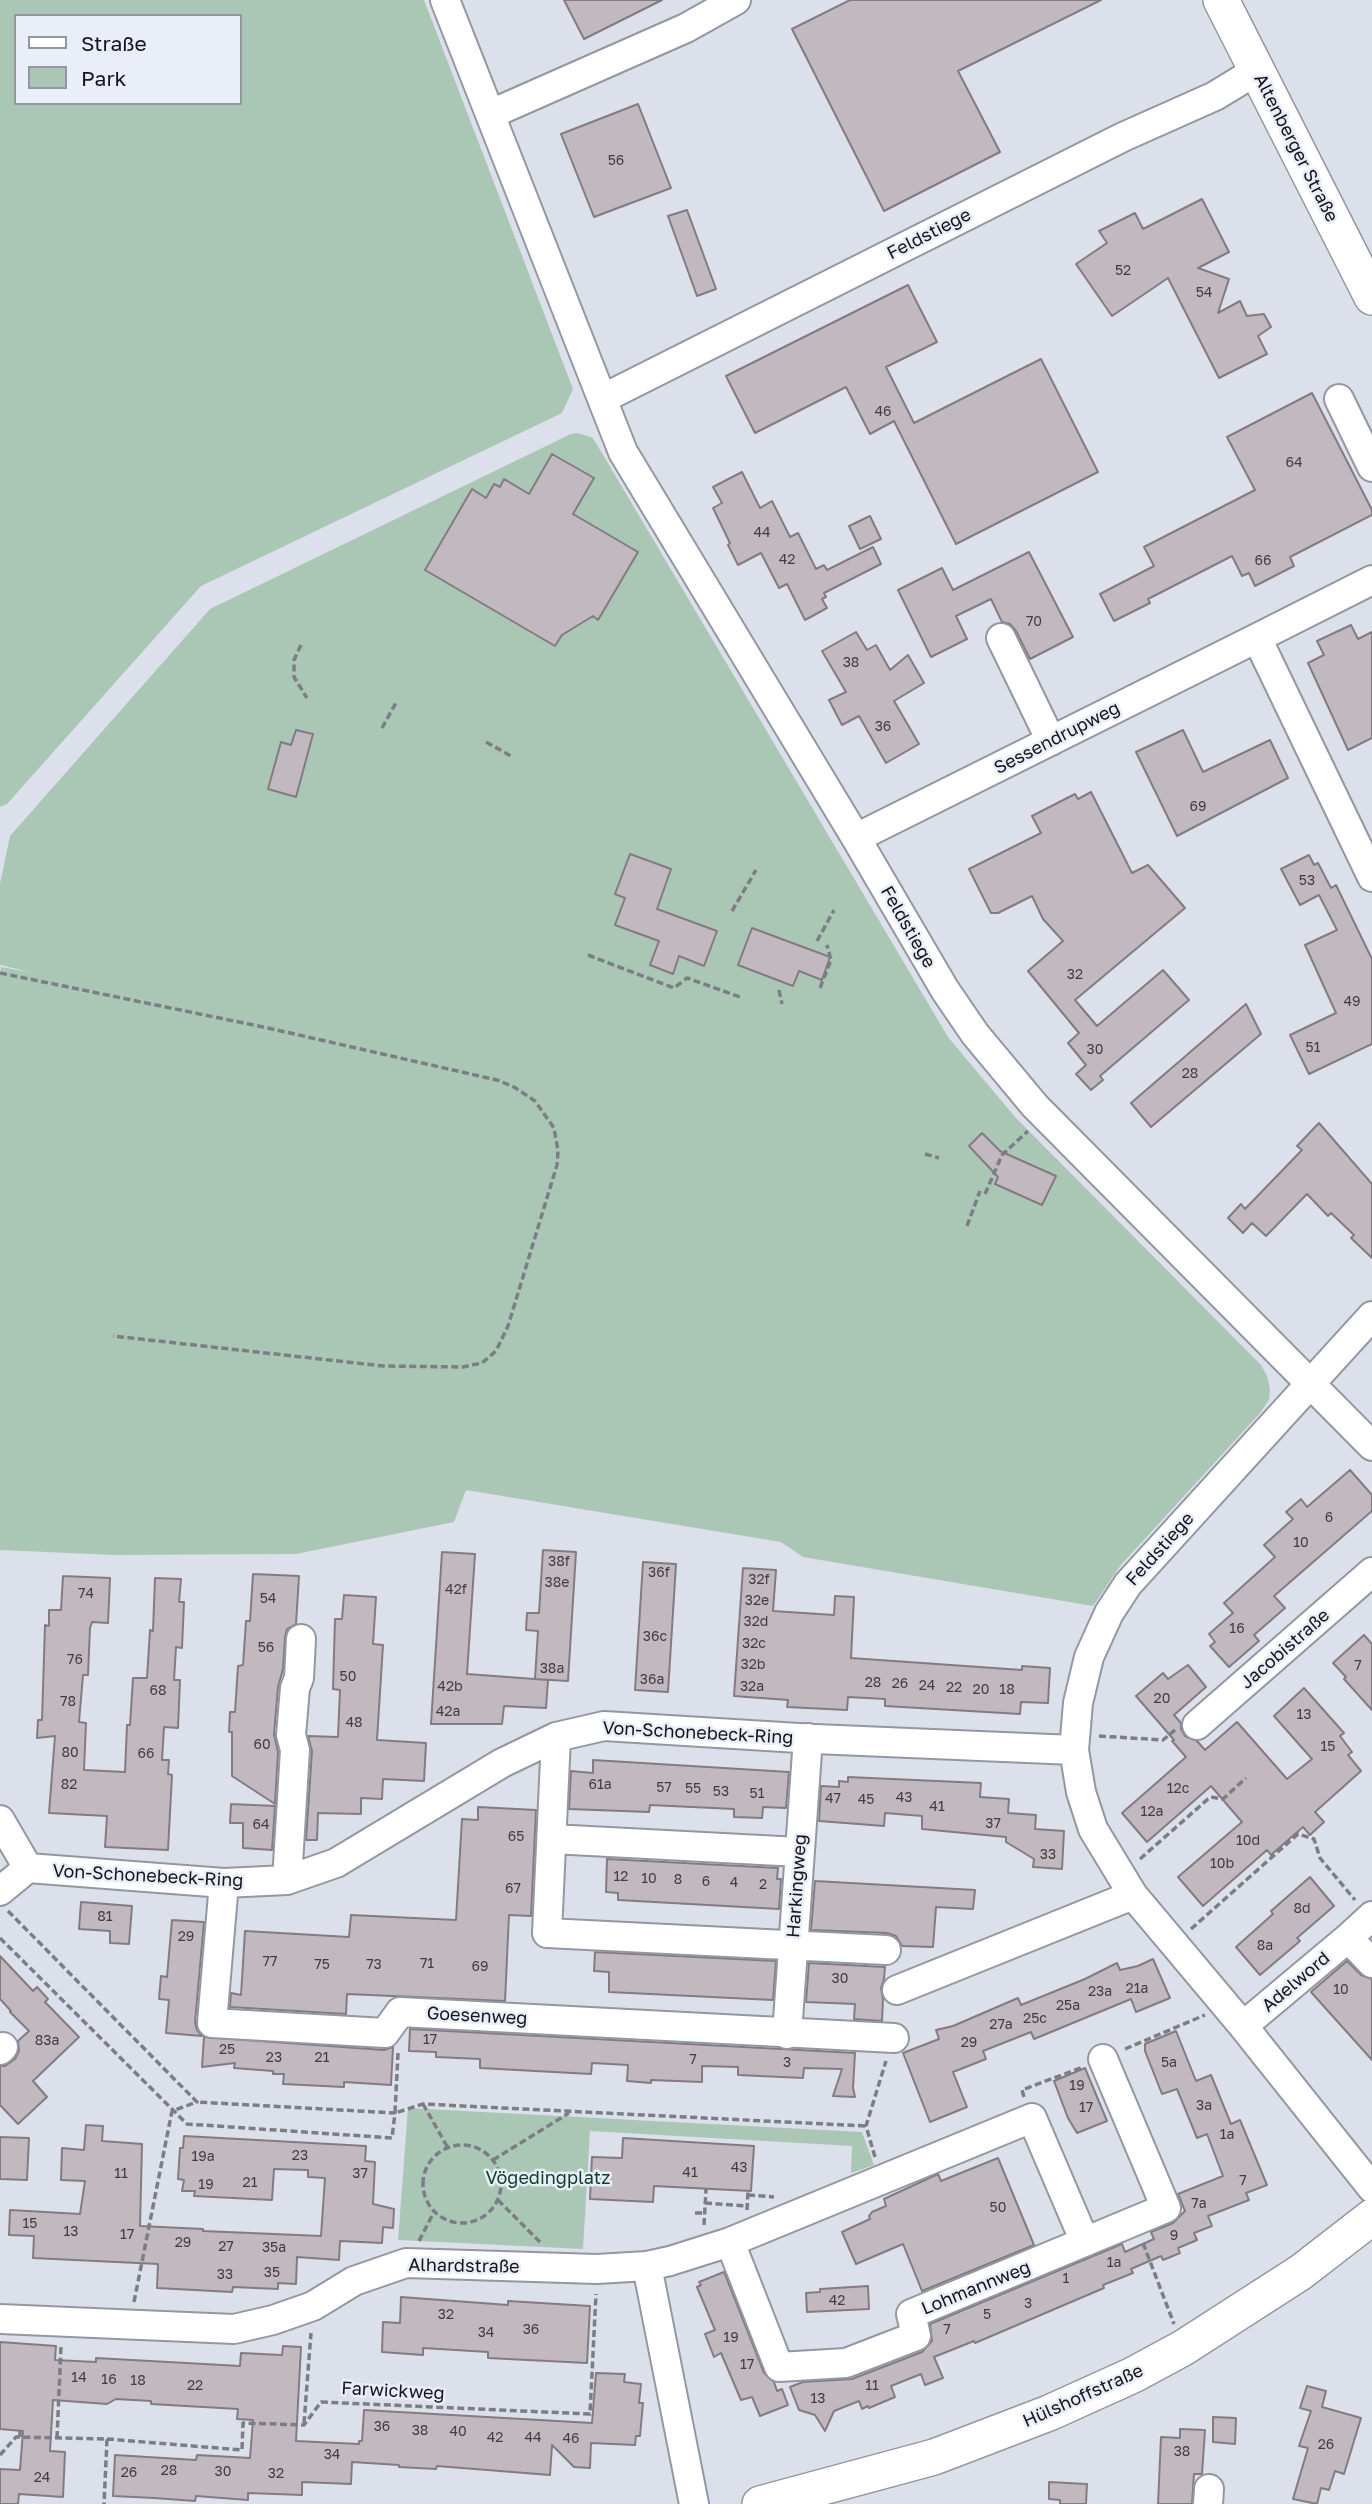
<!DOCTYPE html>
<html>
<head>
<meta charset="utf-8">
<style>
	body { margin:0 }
	#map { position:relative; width:1372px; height:2504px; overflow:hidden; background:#dce0ea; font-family:"Golos Text",sans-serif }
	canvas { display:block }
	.legend { position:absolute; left:14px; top:14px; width:228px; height:91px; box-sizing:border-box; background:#e9eef8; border:2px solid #94979f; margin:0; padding:9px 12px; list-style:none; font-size:21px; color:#141519 }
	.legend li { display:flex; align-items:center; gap:14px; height:35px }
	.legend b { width:35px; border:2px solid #94979f }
</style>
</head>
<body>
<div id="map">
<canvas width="1372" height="2504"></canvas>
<ul class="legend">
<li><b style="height:9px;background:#fff"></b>Straße</li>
<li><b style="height:19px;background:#aac7b5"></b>Park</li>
</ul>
</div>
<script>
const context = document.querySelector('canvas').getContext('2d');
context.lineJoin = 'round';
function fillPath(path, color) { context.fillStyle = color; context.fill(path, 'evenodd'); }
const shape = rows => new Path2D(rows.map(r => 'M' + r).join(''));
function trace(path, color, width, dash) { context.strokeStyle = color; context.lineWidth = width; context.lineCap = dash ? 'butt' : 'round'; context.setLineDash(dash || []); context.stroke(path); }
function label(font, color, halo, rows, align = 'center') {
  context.font = font + ' "Golos Text",sans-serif'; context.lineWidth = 5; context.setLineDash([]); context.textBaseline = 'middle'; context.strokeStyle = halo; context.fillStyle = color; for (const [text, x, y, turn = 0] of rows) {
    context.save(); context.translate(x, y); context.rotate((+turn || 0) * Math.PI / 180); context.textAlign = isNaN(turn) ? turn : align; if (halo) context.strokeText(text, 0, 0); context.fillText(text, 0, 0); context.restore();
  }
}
fillPath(shape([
	[0,0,424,0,573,389,562,413,201,586,7,804,0,807],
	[16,16,240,16,240,103,16,103],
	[578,433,593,438,948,1037,1015,1117,1261,1365,1267,1376,1270,1389,1269,1400,1260,1413,1120,1566,1093,1606,803,1557,781,1542,466,1490,454,1522,296,1554,114,1555,0,1550,0,975,1,967,34,973,0,965,0,884,10,836,210,609,571,434],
	[408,2108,862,2132,874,2165,851,2173,852,2146,590,2131,583,2249,398,2240]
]), '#aac7b5');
const building = shape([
	[564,0,662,0,584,39,564,0],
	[850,0,1101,0,958,71,1000,152,884,211,792,29,850,0],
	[638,104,671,188,594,217,561,134,638,104],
	[1202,199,1229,252,1198,268,1229,279,1218,313,1240,301,1247,316,1264,314,1271,327,1258,336,1267,354,1219,378,1168,278,1112,316,1076,264,1107,243,1099,231,1135,213,1143,229,1202,199],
	[687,210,716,289,697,296,668,216,687,210],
	[908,285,937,342,886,367,914,423,1041,359,1098,472,956,544,894,421,870,434,846,387,755,433,726,376,908,285],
	[1312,393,1372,510,1372,515,1290,557,1294,566,1255,586,1249,573,1242,576,1232,556,1148,599,1150,603,1114,621,1100,594,1154,566,1144,547,1255,490,1227,437,1312,393],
	[552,454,594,478,573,514,638,552,598,620,593,616,562,635,555,646,425,570,472,489,486,498,494,484,500,487,504,479,529,494,552,454],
	[742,472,760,508,772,501,790,537,798,533,816,569,824,565,827,570,873,547,881,564,824,593,826,597,822,599,827,608,805,620,787,584,779,588,761,553,738,565,728,545,730,543,713,508,722,503,713,487,742,472],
	[870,516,881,539,860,549,849,526,870,516],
	[1029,552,1073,637,1030,659,1016,631,1010,624,1002,622,991,599,956,616,967,639,931,657,898,590,942,568,953,590,1029,552],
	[1351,625,1358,639,1372,632,1372,738,1348,750,1308,663,1324,655,1317,641,1351,625],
	[856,632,867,650,876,645,890,670,908,655,924,683,894,701,919,744,886,763,859,716,842,725,829,700,846,692,822,651,856,632],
	[296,730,313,734,296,797,268,789,281,742,291,745,296,730],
	[1183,730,1203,772,1270,740,1288,778,1177,836,1136,752,1183,730],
	[1091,792,1132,873,1148,865,1185,908,1075,1000,1097,1026,1163,970,1189,1000,1100,1076,1103,1080,1091,1090,1076,1074,1086,1065,1068,1043,1079,1033,1028,971,1063,941,1043,919,1032,896,998,913,991,913,969,869,1041,833,1032,816,1075,794,1078,799,1091,792],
	[630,854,671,869,657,909,717,931,704,966,679,956,673,974,650,965,659,941,615,925,625,898,615,894,630,854],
	[1309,855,1314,865,1318,863,1331,888,1336,885,1372,959,1372,1044,1309,1074,1290,1035,1336,1013,1305,945,1337,930,1319,895,1300,905,1281,869,1309,855],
	[752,928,830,957,822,980,799,971,793,986,738,965,752,928],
	[1246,1004,1261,1034,1151,1127,1131,1103,1246,1004],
	[1319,1123,1372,1184,1372,1258,1351,1238,1354,1235,1331,1213,1328,1216,1307,1194,1266,1236,1252,1223,1243,1233,1228,1218,1241,1204,1245,1209,1302,1150,1297,1146,1319,1123],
	[982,1133,1000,1151,1056,1176,1042,1205,995,1184,998,1177,969,1146,982,1133],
	[1350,1470,1372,1495,1372,1511,1274,1596,1285,1608,1254,1635,1259,1641,1229,1667,1210,1646,1215,1642,1209,1634,1233,1613,1224,1603,1275,1557,1264,1545,1293,1519,1286,1512,1301,1499,1307,1507,1350,1470],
	[543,1550,576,1552,568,1681,535,1679,538,1631,526,1630,527,1613,539,1613,543,1550],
	[442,1552,475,1554,467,1674,548,1680,546,1708,504,1706,502,1724,431,1724,442,1552],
	[643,1562,676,1564,668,1692,635,1690,643,1562],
	[743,1568,776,1570,773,1611,834,1615,835,1596,854,1597,851,1658,1022,1670,1022,1666,1050,1668,1048,1703,1021,1702,1020,1714,885,1706,885,1699,848,1697,847,1710,787,1707,788,1700,734,1696,743,1568],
	[253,1574,299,1576,296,1624,287,1629,285,1637,283,1669,278,1687,274,1734,278,1752,275,1804,232,1776,232,1732,229,1732,230,1712,235,1712,238,1666,243,1665,246,1621,250,1621,253,1574],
	[63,1576,110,1578,108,1623,92,1622,90,1628,88,1675,83,1675,79,1722,86,1723,84,1770,125,1772,127,1725,130,1725,133,1678,147,1678,150,1630,153,1631,155,1578,181,1579,179,1602,184,1602,182,1648,176,1647,174,1680,180,1680,178,1728,164,1727,162,1760,169,1760,168,1774,172,1775,168,1850,105,1847,107,1816,49,1813,55,1736,37,1738,38,1720,42,1720,45,1625,49,1626,49,1610,61,1610,63,1576],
	[344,1595,376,1597,373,1644,383,1645,377,1740,426,1743,424,1781,383,1779,382,1799,361,1798,361,1814,318,1813,317,1840,306,1840,312,1751,308,1736,338,1737,340,1690,333,1689,335,1619,342,1619,344,1595],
	[1364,1635,1372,1644,1372,1710,1344,1679,1346,1677,1333,1663,1364,1635],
	[1188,1665,1206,1687,1174,1715,1181,1723,1181,1729,1185,1736,1197,1741,1205,1750,1237,1722,1287,1779,1312,1759,1274,1716,1304,1688,1344,1733,1340,1736,1352,1752,1348,1755,1361,1771,1315,1812,1324,1822,1310,1835,1303,1827,1271,1855,1267,1850,1203,1906,1178,1877,1242,1822,1211,1786,1147,1842,1122,1813,1186,1757,1172,1741,1174,1740,1136,1696,1163,1673,1168,1679,1188,1665],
	[593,1760,789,1772,786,1808,763,1807,762,1818,734,1817,734,1809,650,1805,649,1812,569,1809,571,1771,593,1773,593,1760],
	[848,1777,981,1783,980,1797,1009,1799,1008,1813,1036,1815,1035,1829,1064,1831,1062,1869,1033,1867,1034,1859,1006,1842,1006,1837,922,1829,922,1816,885,1813,884,1826,819,1821,821,1786,839,1787,839,1781,848,1782,848,1777],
	[231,1804,275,1806,272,1850,243,1848,243,1823,230,1823,231,1804],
	[478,1807,536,1810,531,1916,509,1915,505,2001,347,1994,346,2014,230,2007,231,1993,241,1995,245,1931,349,1937,351,1915,456,1920,462,1819,478,1820,478,1807],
	[607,1859,778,1868,777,1879,781,1879,779,1909,618,1900,618,1893,606,1892,607,1859],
	[1310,1877,1334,1906,1297,1938,1300,1941,1260,1975,1236,1947,1273,1914,1271,1911,1310,1877],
	[815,1881,975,1890,973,1909,936,1907,933,1947,902,1946,896,1936,887,1933,811,1930,815,1881],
	[81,1902,132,1906,129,1944,110,1943,110,1931,79,1929,81,1902],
	[172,1920,204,1922,195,2022,197,2030,202,2036,166,2033,169,2000,159,1999,161,1976,167,1977,172,1920],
	[595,1952,776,1961,773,2000,609,1992,609,1972,594,1971,595,1952],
	[0,1956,33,1991,37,1987,48,1999,45,2002,79,2037,33,2081,47,2097,18,2124,0,2105,0,2066,5,2066,15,2059,19,2051,18,2041,29,2031,10,2012,11,2011,0,1999,0,1956],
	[1153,1959,1170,1998,1136,2012,1131,1999,1034,2039,1031,2032,983,2051,986,2059,953,2072,967,2107,930,2122,903,2053,939,2039,936,2030,953,2026,1018,1998,1021,2005,1085,1979,1117,1963,1120,1970,1138,1966,1153,1959],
	[1347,1961,1361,1975,1372,1979,1372,2060,1311,1992,1347,1961],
	[809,1963,885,1967,884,1979,881,1988,883,1999,882,2021,854,2019,855,2004,806,2002,809,1963],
	[410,2029,855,2053,853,2088,855,2097,833,2096,842,2069,804,2068,803,2078,738,2075,738,2067,702,2066,702,2082,651,2080,651,2083,627,2081,628,2065,592,2063,591,2074,480,2068,480,2059,436,2057,436,2052,409,2051,410,2029],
	[1176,2031,1196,2081,1211,2075,1231,2124,1240,2120,1267,2185,1246,2193,1249,2200,1208,2216,1212,2226,1194,2233,1197,2240,1178,2248,1180,2253,1163,2260,1161,2256,1131,2269,1133,2273,1103,2285,1104,2288,975,2343,974,2341,934,2357,943,2378,925,2385,921,2374,891,2386,895,2397,869,2408,868,2406,862,2409,859,2401,834,2411,825,2431,815,2415,799,2410,790,2387,803,2382,852,2379,922,2352,932,2341,930,2324,1122,2244,1125,2252,1154,2239,1151,2232,1173,2223,1185,2211,1178,2194,1223,2176,1207,2134,1197,2138,1177,2089,1162,2094,1145,2051,1145,2044,1176,2031],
	[204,2037,384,2050,393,2047,391,2085,344,2082,344,2087,283,2084,284,2074,273,2074,273,2071,234,2068,235,2063,202,2067,204,2037],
	[1085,2068,1107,2121,1077,2133,1068,2118,1054,2081,1085,2068],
	[86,2125,103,2126,102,2141,142,2144,140,2226,203,2229,203,2231,321,2236,325,2178,308,2177,308,2170,274,2169,272,2200,194,2196,195,2191,182,2191,184,2180,178,2179,180,2148,183,2148,184,2136,366,2146,365,2161,375,2162,373,2204,394,2209,393,2228,383,2227,382,2243,340,2241,339,2260,297,2257,296,2284,278,2283,278,2289,233,2287,232,2292,157,2288,158,2264,33,2258,34,2236,9,2235,10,2210,80,2214,85,2181,61,2180,62,2148,84,2150,86,2125],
	[0,2137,29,2138,27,2180,0,2179,0,2137],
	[623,2138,754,2146,751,2191,654,2186,653,2202,590,2199,592,2157,622,2158,623,2138],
	[998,2158,1034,2245,922,2291,903,2244,856,2264,842,2232,870,2219,869,2216,872,2212,886,2206,884,2199,938,2174,941,2181,998,2158],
	[724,2272,764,2373,774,2382,777,2391,782,2389,788,2405,760,2416,752,2397,741,2400,721,2353,714,2357,705,2334,715,2330,697,2287,701,2285,699,2282,724,2272],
	[868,2286,869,2309,807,2312,806,2293,820,2292,820,2289,868,2286],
	[401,2297,508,2305,508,2301,590,2306,587,2363,488,2358,488,2352,423,2348,423,2355,382,2352,383,2322,400,2323,401,2297],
	[0,2342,56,2346,55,2360,96,2362,96,2358,240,2366,241,2353,282,2355,283,2346,301,2347,296,2441,359,2444,359,2441,362,2441,364,2410,592,2423,596,2373,625,2374,624,2382,641,2384,639,2403,643,2403,640,2436,636,2436,635,2445,591,2443,590,2468,574,2467,552,2445,550,2475,437,2466,436,2469,399,2467,399,2465,352,2462,351,2484,302,2482,302,2495,248,2493,248,2500,196,2496,195,2501,154,2498,113,2496,115,2455,196,2460,197,2455,250,2458,253,2420,237,2419,238,2409,151,2404,151,2401,116,2399,107,2404,53,2400,50,2451,65,2452,63,2497,19,2494,18,2504,0,2504,0,2469,20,2470,23,2431,0,2429,0,2342],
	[1307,2386,1326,2391,1322,2407,1361,2418,1344,2474,1335,2471,1329,2490,1321,2488,1317,2504,1293,2499,1308,2448,1299,2446,1311,2411,1300,2408,1307,2386],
	[1213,2417,1236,2418,1235,2444,1213,2442,1213,2417],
	[1180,2429,1205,2430,1202,2474,1194,2474,1192,2504,1158,2504,1161,2437,1180,2438,1180,2429],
	[1049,2482,1087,2484,1086,2504,1060,2504,1060,2500,1049,2499,1049,2482]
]);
fillPath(building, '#c2b9c0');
trace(building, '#847b82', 2);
const minor = shape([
	[445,0,623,452,856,838,945,990,975,1034,1035,1106,1372,1446],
	[491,114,686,28,736,0],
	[602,399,1123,137,1215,96,1256,71],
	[1339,399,1372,467],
	[1372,580,1257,638,1372,877],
	[1001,638,1051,741],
	[856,838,1257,638],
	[1372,1316,1128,1584,1109,1613,1089,1657,1078,1703,1074,1750,1081,1792,1093,1829,1133,1895,1243,2026,1372,2188],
	[1197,1725,1372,1572],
	[556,1737,547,1933,886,1950],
	[0,1820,28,1868],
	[552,1839,799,1852],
	[287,1880,295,1750,291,1735,295,1688,299,1678,301,1639],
	[224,1883,212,2023,385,2033,400,2012,894,2038],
	[0,1891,28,1868,224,1883,287,1880,336,1863,502,1763,556,1737,604,1726,815,1739,1074,1750],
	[1348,1938,1372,1916],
	[897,1990,1133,1895],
	[1243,2026,1348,1938,1372,1963],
	[787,2034,808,1738],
	[0,2050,3,2047],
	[730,2242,779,2367,846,2363,916,2336,911,2314,1166,2208,1103,2059],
	[647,2266,670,2261,730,2242,1032,2118,1085,2242],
	[0,2319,234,2329,273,2320,313,2306,354,2281,406,2263,597,2269,647,2266,694,2504],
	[1208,2504,1209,2489]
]);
const major = shape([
	[1221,0,1372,297],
	[760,2504,934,2457,1049,2413,1133,2375,1183,2348,1301,2272,1372,2217]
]);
trace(minor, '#9397a1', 32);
trace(major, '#9397a1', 38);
trace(shape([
	[301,645,294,660,294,677,307,698],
	[382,728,397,701],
	[486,742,511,756],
	[732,911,756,870],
	[817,941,834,910],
	[588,955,674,988,687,978,740,997],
	[0,973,268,1028,497,1080,514,1087,535,1101,554,1128,558,1151,557,1165,508,1326,496,1351,482,1363,463,1367,383,1366,113,1336],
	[820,988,831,960,827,945],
	[779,990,782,1004],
	[925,1154,939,1158],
	[985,1194,1002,1155,1028,1131],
	[967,1226,980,1191],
	[1099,1736,1163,1740,1175,1730],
	[1140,1859,1208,1799,1211,1797,1223,1799,1246,1778],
	[8,1911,197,2102,172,2111],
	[1191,1929,1298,1834,1314,1839,1320,1858,1355,1900],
	[0,1938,187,2124,392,2138,395,2113,197,2102],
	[1125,2049,1205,2015],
	[398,2053,395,2113,423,2104,866,2126],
	[1024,2097,1022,2090,1083,2067],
	[423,2104,448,2148],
	'423 2184a39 39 0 1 1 78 0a39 39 0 1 1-78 0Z',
	[875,2157,866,2126,886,2061],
	[493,2160,569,2113],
	[748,2195,774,2197],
	[498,2200,541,2243],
	[705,2203,747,2206],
	[747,2210,748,2191],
	[695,2213,705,2213],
	[704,2225,706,2189],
	[419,2241,434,2212],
	[1143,2243,1174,2324],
	[134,2302,172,2111],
	[304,2423,311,2333],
	[20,2437,20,2428],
	[57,2438,61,2346],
	[107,2439,242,2450,243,2423,304,2425,321,2402,590,2414,596,2294],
	[0,2455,16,2437,107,2439,104,2504]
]), '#7b7e85', 3.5, [7, 3.5]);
trace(minor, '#fff', 28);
trace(major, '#fff', 35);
label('14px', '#403e43', null, [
	["56",616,161],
	["52",1123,271],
	["54",1204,293],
	["46",883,412],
	["64",1294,463],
	["44",762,533],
	["42",787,560],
	["66",1263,561],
	["70",1034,622],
	["38",851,663],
	["36",883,727],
	["69",1198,807],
	["53",1307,881],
	["32",1075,975],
	["49",1352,1002],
	["51",1313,1048],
	["30",1095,1050],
	["28",1190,1074],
	["6",1329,1518],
	["10",1301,1543],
	["38f",559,1562],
	["36f",659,1573],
	["32f",759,1580],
	["38e",557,1583],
	["42f",456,1590],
	["74",86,1594],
	["54",268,1599],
	["32e",757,1601],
	["32d",756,1622],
	["16",1237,1629],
	["36c",655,1637],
	["32c",754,1644],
	["56",266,1648],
	["76",75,1660],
	["32b",753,1665],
	["7",1358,1666],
	["38a",552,1669],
	["50",348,1677],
	["36a",652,1680],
	["28",873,1683],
	["26",900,1684],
	["24",927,1686],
	["42b",450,1687],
	["32a",752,1687],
	["22",954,1688],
	["20",981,1690],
	["18",1007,1690],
	["68",158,1691],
	["20",1162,1699],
	["78",68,1702],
	["42a",448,1712],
	["13",1304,1715],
	["48",354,1723],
	["60",262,1745],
	["15",1328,1747],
	["80",70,1753],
	["66",146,1754],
	["82",69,1785],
	["61a",600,1785],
	["57",664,1788],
	["55",693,1789],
	["12c",1178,1789],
	["53",721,1792],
	["51",757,1794],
	["43",904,1798],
	["47",833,1799],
	["45",866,1800],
	["41",937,1807],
	["12a",1152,1812],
	["37",993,1824],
	["64",261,1825],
	["65",516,1837],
	["10d",1248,1841],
	["33",1048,1855],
	["10b",1222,1864],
	["12",621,1877],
	["10",649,1879],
	["8",678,1880],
	["6",706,1882],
	["4",734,1883],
	["2",763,1885],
	["67",513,1889],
	["8d",1302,1909],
	["81",105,1917],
	["29",186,1937],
	["8a",1265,1946],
	["77",270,1962],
	["71",427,1964],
	["75",322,1965],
	["73",374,1965],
	["69",480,1967],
	["30",840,1979],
	["21a",1137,1989],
	["10",1341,1990],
	["23a",1100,1992],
	["25a",1068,2006],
	["25c",1035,2019],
	["27a",1001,2025],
	["17",430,2040],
	["83a",47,2041],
	["29",969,2043],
	["25",227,2050],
	["23",274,2058],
	["21",322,2058],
	["7",693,2060],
	["3",787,2063],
	["5a",1169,2063],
	["19",1077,2086],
	["3a",1204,2106],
	["17",1086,2108],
	["1a",1227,2135],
	["23",300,2156],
	["19a",203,2157],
	["43",739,2168],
	["41",690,2173],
	["11",121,2174],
	["37",360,2174],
	["7",1243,2181],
	["21",250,2183],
	["19",206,2185],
	["7a",1199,2204],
	["50",998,2208],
	["15",30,2224],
	["13",71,2232],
	["17",127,2235],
	["9",1174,2236],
	["29",183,2243],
	["27",226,2247],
	["35a",274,2248],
	["1a",1114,2263],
	["35",272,2273],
	["33",225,2275],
	["1",1066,2279],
	["42",837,2301],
	["3",1028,2304],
	["32",446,2315],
	["5",987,2315],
	["36",531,2330],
	["7",947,2330],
	["34",486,2333],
	["19",731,2338],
	["17",747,2365],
	["14",79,2378],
	["16",109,2380],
	["18",138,2381],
	["22",195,2386],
	["11",872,2386],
	["13",818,2399],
	["36",382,2427],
	["38",420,2431],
	["40",458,2432],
	["42",495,2438],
	["44",533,2438],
	["46",571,2439],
	["26",1326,2445],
	["38",1182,2452],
	["34",332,2455],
	["28",169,2471],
	["30",223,2472],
	["26",129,2473],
	["32",276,2474],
	["24",42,2478]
]);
label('18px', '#141519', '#e9eef8', [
	["Altenberger Straße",1296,148,63],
	["Feldstiege",929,234,-27],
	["Sessendrupweg",1057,738,-27],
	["Feldstiege",908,927,60],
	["Feldstiege",1160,1549,-48],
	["Jacobistraße",1285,1649,-41],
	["Von-Schonebeck-Ring",698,1733,3],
	["Von-Schonebeck-Ring",148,1876,3],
	["Harkingweg",797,1886,-86],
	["Adelword",1296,1982,-40],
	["Goesenweg",477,2016,3],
	["Alhardstraße",464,2266,1],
	["Lohmannweg",976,2288,-22],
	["Farwickweg",393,2391,3],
	["Hülshoffstraße",1083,2396,-24]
]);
label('18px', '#0b4229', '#e9eef8', [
	["Vögedingplatz",548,2178]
]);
</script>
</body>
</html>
